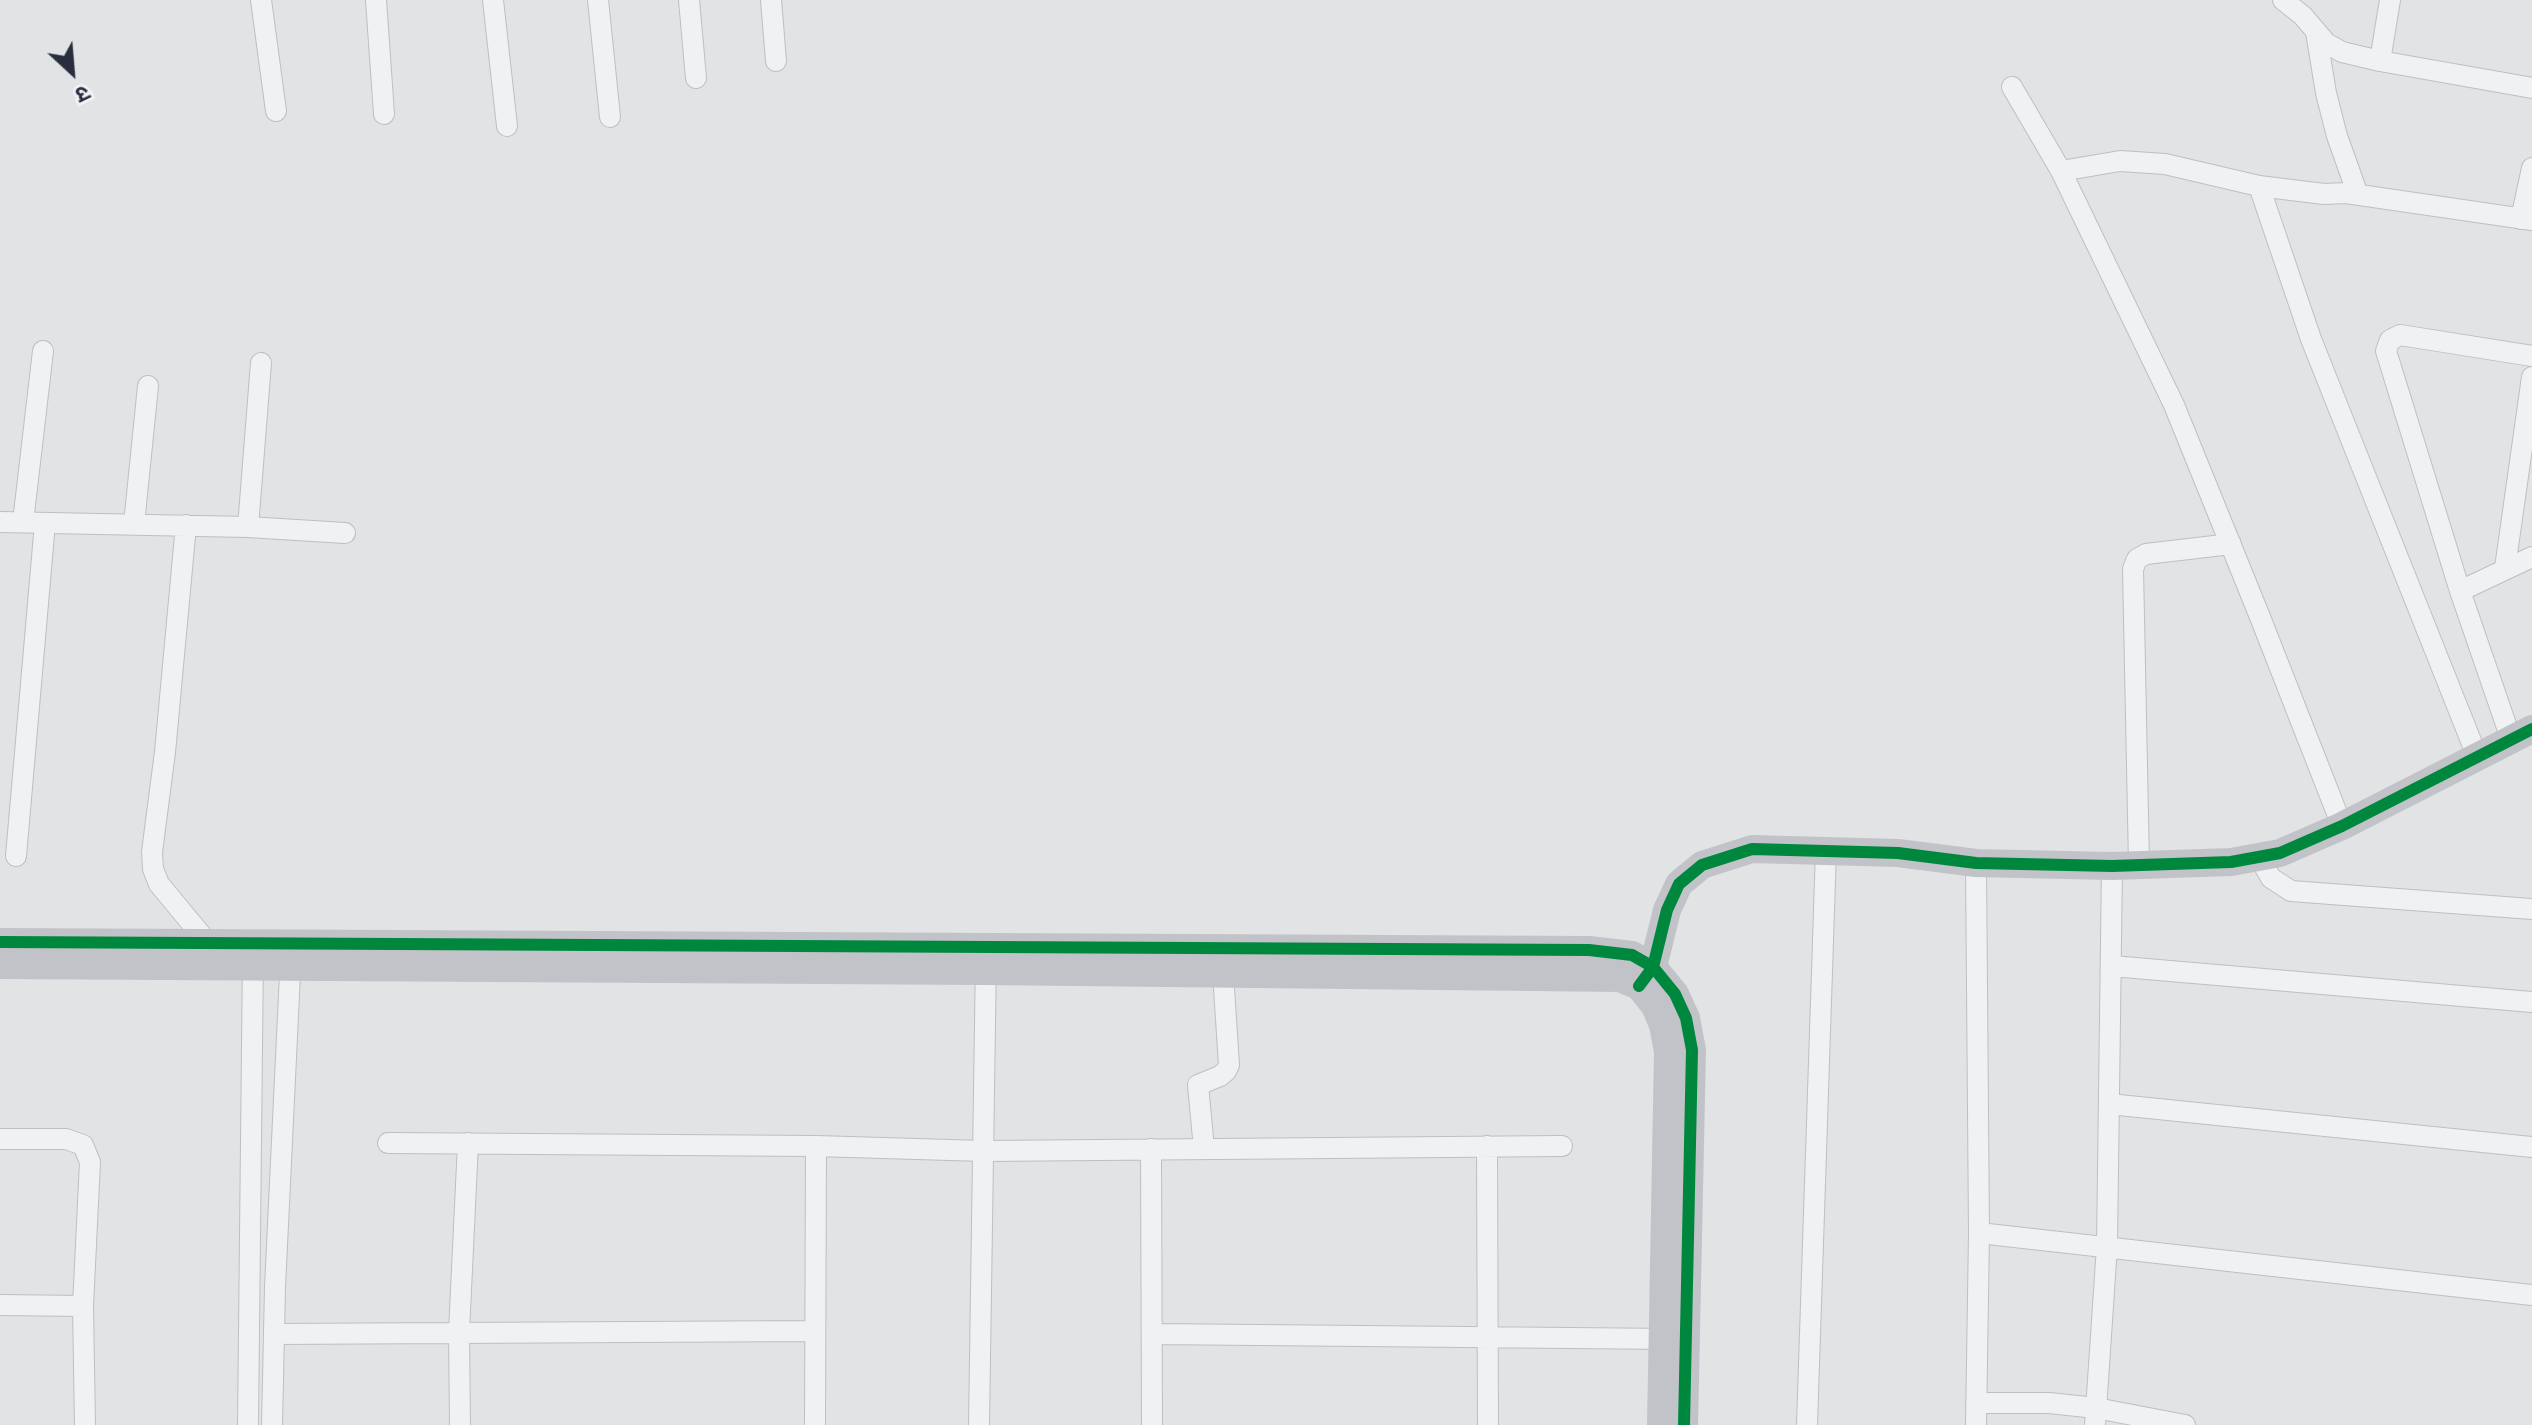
<!DOCTYPE html>
<html>
<head>
<meta charset="utf-8">
<style>
	body { margin:0 }
	#map { position:relative; width:2532px; height:1425px; overflow:hidden; background:#e1e3e5; font-family:"DejaVu Sans","Noto Sans Devanagari",sans-serif }
	canvas { display:block }
	.north { position:absolute; left:32px; top:32px; width:80px; height:80px; -webkit-text-stroke:6px #eff1f5; paint-order:stroke; rotate:154deg; font-size:22px; font-weight:700; line-height:32px; text-align:center; color:#292e3e }
	.north::after { content:''; display:block; margin:auto; width:28px; height:36px; background:#292e3e; clip-path:polygon(50% 0,100% 100%,50% 72%,0 100%) }
</style>
</head>
<body>
<div id="map">
<canvas width="2532" height="1425"></canvas>
<div class="north">उ</div>
</div>
<script>
const context = document.querySelector('canvas').getContext('2d');
context.lineJoin = 'round';
const shape = rows => new Path2D(rows.map(r => 'M' + r).join(''));
function trace(path, color, width, dash) { context.strokeStyle = color; context.lineWidth = width; context.lineCap = dash ? 'butt' : 'round'; context.setLineDash(dash || []); context.stroke(path); }
const street = shape([
	[261,0,276,111],
	[376,0,384,114],
	[493,0,507,126],
	[598,0,610,117],
	[689,0,696,78],
	[771,0,776,61],
	[2283,0,2303,16,2326,43,2342,52,2380,61],
	[2390,0,2380,61,2532,88],
	[2316,32,2326,93,2337,136,2358,195],
	[2012,87,2061,171,2174,405,2260,617,2342,826],
	[2061,171,2120,161,2165,164,2259,186,2324,194,2346,193,2532,220],
	[2259,186,2311,339,2477,756],
	[2521,219,2532,168],
	[0,522,248,527,345,533],
	[23,522,43,351],
	[134,524,148,386],
	[186,525,165,752,152,852,153,869,159,884,207,942,207,952],
	[248,527,261,363],
	[2505,568,2532,377],
	[2460,591,2532,557],
	[2511,739,2460,591,2386,351,2390,340,2400,335,2532,356],
	[16,856,45,523],
	[2259,857,2271,878,2291,891,2532,909],
	[1976,863,1979,1233],
	[2139,864,2133,569,2137,559,2146,554,2231,544],
	[2112,966,2532,1002],
	[2109,1104,2532,1147],
	[0,1139,66,1139,83,1145,90,1162,83,1306,85,1425],
	[388,1143,816,1146,984,1151,1562,1146],
	[1487,1146,1488,1425],
	[1151,1149,1152,1425],
	[1204,1149,1198,1085,1220,1076,1226,1071,1229,1065,1223,973],
	[0,1305,83,1306],
	[274,1334,814,1331],
	[1154,1334,1673,1339],
	[1976,1403,2049,1403,2096,1408,2185,1425],
	[248,1425,253,953],
	[272,1425,275,1287,291,953],
	[460,1425,459,1332,468,1143],
	[815,1425,816,1146],
	[979,1425,986,957],
	[1807,1425,1826,850],
	[1976,1425,1979,1233,2532,1295],
	[2095,1425,2107,1246,2112,866]
]);
trace(street, '#bebfc2', 22);
trace(street, '#f0f1f3', 20);
trace(shape([
	[0,942,1589,950,1632,955,1653,967,1675,994,1686,1018,1692,1050,1684,1425],
	[0,965,986,971,1620,978,1639,986,1655,1006,1663,1025,1668,1052,1661,1425],
	[1642,982,1653,967,1667,910,1679,884,1702,865,1752,849,1898,853,1976,863,2112,866,2231,862,2280,853,2342,826,2532,729]
]), '#c2c3c8', 28);
trace(shape([
	[0,942,1589,950,1632,955,1653,967,1675,994,1686,1018,1692,1050,1684,1425],
	[1639,986,1653,967,1667,910,1679,884,1702,865,1752,849,1898,853,1976,863,2112,866,2231,862,2280,853,2342,826,2532,729]
]), '#00873e', 12);
</script>
</body>
</html>
